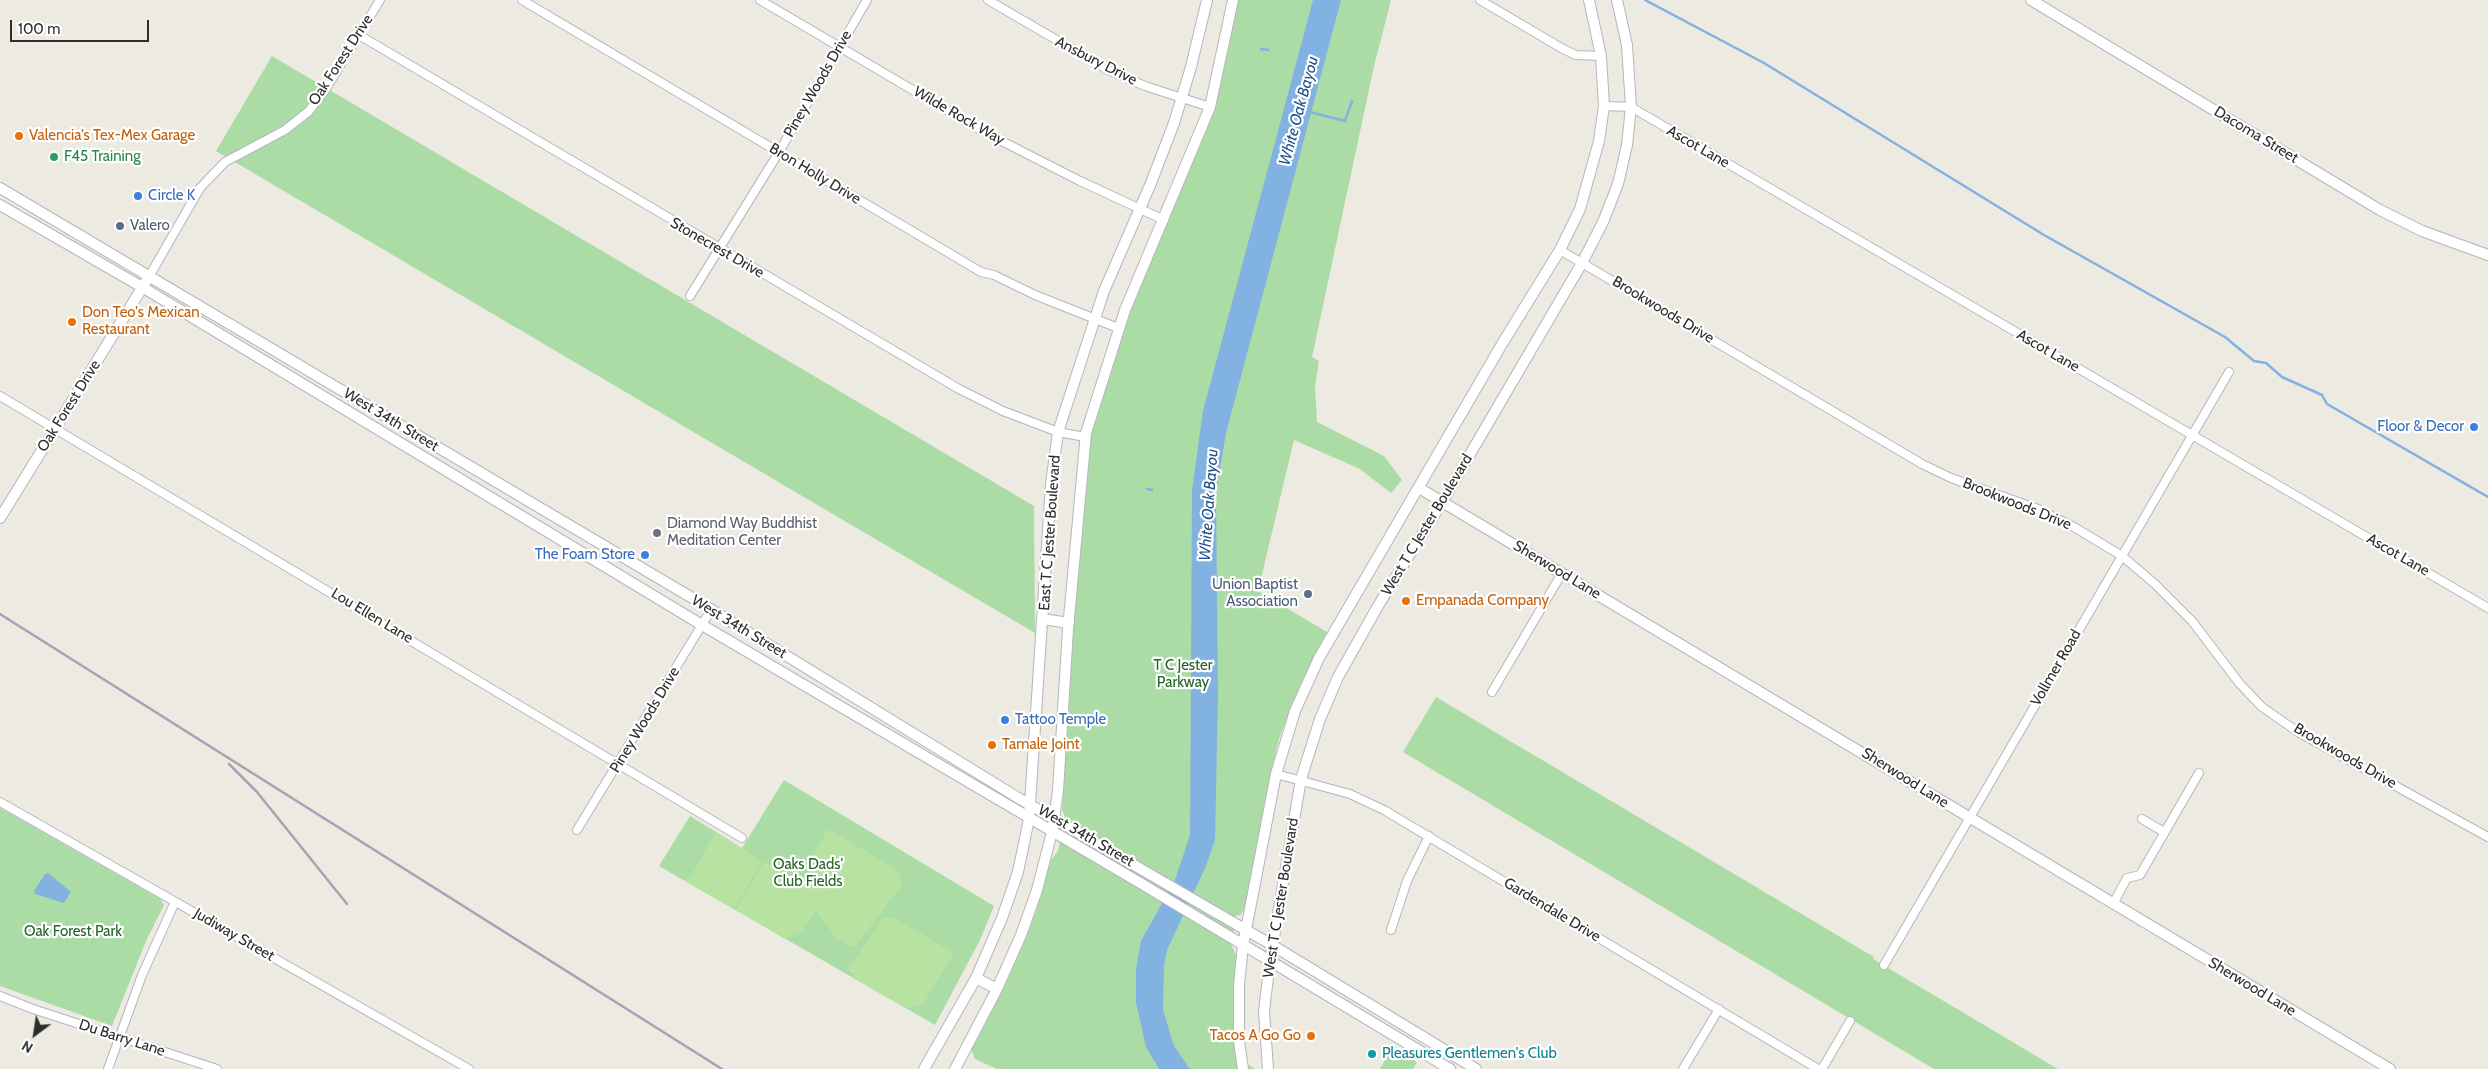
<!DOCTYPE html>
<html>
<head>
<meta charset="utf-8">
<style>
	body { margin:0 }
	#map { position:relative; width:2488px; height:1069px; overflow:hidden; background:#eceae1; font-family:Cabin,sans-serif }
	canvas { display:block }
	.north { position:absolute; left:10px; top:1009px; width:50px; height:50px; -webkit-text-stroke:4px #fff; paint-order:stroke; rotate:211deg; font-size:14px; font-weight:700; line-height:20px; text-align:center; color:#2d2d2d }
	.north::after { content:''; display:block; margin:auto; width:18px; height:22px; background:#2d2d2d; clip-path:polygon(50% 0,100% 100%,50% 72%,0 100%) }
	.scale { position:absolute; left:10px; top:20px; width:139px; height:22px; box-sizing:border-box; border:2px solid #2d2d2d; border-top:0; padding-left:6px; font-size:15px; line-height:18px; white-space:nowrap; color:#2d2d2d; -webkit-text-stroke:4px #fff; paint-order:stroke }
</style>
</head>
<body>
<div id="map">
<canvas width="2488" height="1069"></canvas>
<div class="north">N</div>
<div class="scale">100 m</div>
</div>
<script>
const context = document.querySelector('canvas').getContext('2d');
context.lineJoin = 'round';
function fillPath(path, color) { context.fillStyle = color; context.fill(path, 'evenodd'); }
const shape = rows => new Path2D(rows.map(r => 'M' + r).join(''));
function trace(path, color, width, dash) { context.strokeStyle = color; context.lineWidth = width; context.lineCap = dash ? 'butt' : 'round'; context.setLineDash(dash || []); context.stroke(path); }
function label(font, color, halo, rows, align = 'center') {
  context.font = font + ' Cabin,sans-serif'; context.lineWidth = 4.5; context.setLineDash([]); context.textBaseline = 'middle'; context.strokeStyle = halo; context.fillStyle = color; for (const [text, x, y, turn = 0] of rows) {
    context.save(); context.translate(x, y); context.rotate((+turn || 0) * Math.PI / 180); context.textAlign = isNaN(turn) ? turn : align; if (halo) context.strokeText(text, 0, 0); context.fillText(text, 0, 0); context.restore();
  }
}
fillPath(shape([
	[1238,0,1391,0,1374,66,1312,357,1319,361,1315,386,1317,422,1384,456,1402,480,1391,493,1360,469,1294,440,1258,591,1327,632,1300,685,1279,739,1270,776,1245,909,1240,915,1235,916,1232,946,1237,958,1233,1019,1235,1056,1255,1069,997,1069,975,1059,971,1049,1002,991,1021,950,1036,912,1051,860,1058,851,1065,817,1062,810,1080,510,1091,432,1122,329,1197,149],
	[272,56,1034,506,1035,633,216,151],
	[1436,697,1874,957,1873,959,2058,1069,1934,1069,1403,752],
	[784,780,994,906,980,940,935,1025,659,866,690,816,742,848],
	[0,808,160,899,164,905,146,941,112,1026,0,986],
	[1392,1047,1417,1062,1413,1069,1380,1069]
]), '#abdca5');
fillPath(shape([
	[828,829,898,870,902,885,856,945,850,947,836,938,816,911,801,933,785,939,736,910,764,862,809,888,813,855],
	[716,832,762,861,734,909,687,882],
	[893,917,954,953,923,1004,906,1008,851,977,854,974,847,970,883,918]
]), '#b8e2a2');
fillPath(shape([
	[1313,0,1341,0,1226,433,1216,493,1218,697,1215,840,1206,866,1167,950,1164,966,1163,1010,1174,1046,1190,1069,1159,1069,1146,1047,1136,1003,1136,969,1141,941,1175,880,1190,835,1192,490,1203,411],
	[48,873,71,892,64,903,35,894,34,891,45,874]
]), '#82b2e1');
trace(shape([
	[1645,0,1764,63,2044,235,2225,337,2254,361,2266,363,2282,377,2322,395,2327,404,2488,497],
	[1261,49,1268,50],
	[1310,112,1345,121,1352,101],
	[1147,489,1152,490]
]), '#82b2e1', 2.5);
const street = shape([
	[522,0,981,272,994,275,1035,295,1118,328],
	[760,0,984,132,1080,181,1164,220],
	[988,0,1110,71,1145,86,1210,107],
	[1480,0,1563,49,1576,55,1601,56],
	[359,35,959,389,1003,411,1058,432,1085,437],
	[1604,106,1631,107,2488,608],
	[1560,250,1922,464,1951,478,2038,509,2074,527,2122,556,2155,584,2192,621,2240,684,2262,707,2298,732,2488,837],
	[150,275,200,188,225,162,285,130,309,111,327,87,380,0],
	[690,296,779,152,867,0],
	[0,396,742,838],
	[1492,692,1562,573],
	[1276,774,1350,794,1384,810,1818,1069],
	[0,802,469,1069],
	[2142,819,2164,832],
	[577,830,711,610],
	[2113,904,2127,878,2140,875,2199,773],
	[1391,930,1407,881,1429,836],
	[1884,965,2229,372],
	[0,996,33,1009,217,1069],
	[108,1069,142,975,175,902],
	[1683,1069,1719,1009],
	[1822,1069,1850,1021]
]);
const secondary = shape([
	[2031,0,2380,210,2422,231,2488,255],
	[0,188,694,599,1020,799,1272,945,1476,1069],
	[0,205,142,287,702,625,1142,884,1450,1069],
	[1419,488,2390,1069],
	[0,518,150,275],
	[1043,619,1069,623],
	[976,978,997,989],
	[924,1069,976,978,1002,918,1018,872,1029,819,1051,484,1058,432,1104,291,1151,183,1174,123,1191,67,1207,0],
	[955,1069,997,989,1021,935,1037,890,1052,832,1058,791,1068,629,1086,433,1125,310,1210,107,1233,0],
	[1243,1069,1239,1041,1239,985,1243,945,1276,774,1295,711,1319,658,1502,344,1560,250,1580,209,1599,141,1604,106,1601,56,1589,0],
	[1268,1069,1264,1011,1270,961,1301,779,1320,719,1338,677,1378,606,1442,502,1582,263,1603,222,1618,184,1627,145,1631,107,1627,45,1617,0]
]);
trace(street, '#b5b5bf', 10);
trace(secondary, '#b5b5bf', 12);
trace(street, '#fff', 8);
trace(secondary, '#fff', 10);
trace(shape([
	[0,614,722,1069],
	[229,764,257,792,347,904]
]), '#a6a4b4', 2.5);
for (const [x, y, r, color] of [
	[19,136,5,"#e8710a"],
	[54,157,5,"#2e9e5b"],
	[138,196,5,"#3f7fe0"],
	[120,226,5,"#5c6f8a"],
	[72,322,5,"#e8710a"],
	[2474,427,5,"#3f7fe0"],
	[657,533,5,"#6b7280"],
	[645,555,5,"#3f7fe0"],
	[1308,594,5,"#5c6f8a"],
	[1406,601,5,"#e8710a"],
	[1005,720,5,"#3f7fe0"],
	[992,745,5,"#e8710a"],
	[1311,1036,5,"#e8710a"],
	[1372,1054,5,"#0f9aa8"]
]) { const dot = new Path2D(); dot.arc(x, y, r, 0, 2 * Math.PI); context.fillStyle = color; context.fill(dot); trace(dot, '#fff', 2); }
label('15px', '#2d2d2d', '#fff', [
	["Oak Forest Drive",341,60,-57],
	["Ansbury Drive",1096,61,27],
	["Piney Woods Drive",818,84,-60],
	["Wilde Rock Way",959,116,30],
	["Dacoma Street",2256,135,31],
	["Ascot Lane",1698,147,30],
	["Bron Holly Drive",815,174,31],
	["Stonecrest Drive",717,248,30],
	["Brookwoods Drive",1663,310,31],
	["Ascot Lane",2048,351,30],
	["Oak Forest Drive",69,406,-58],
	["West 34th Street",391,420,31],
	["Brookwoods Drive",2017,504,22],
	["West T C Jester Boulevard",1427,525,-59],
	["East T C Jester Boulevard",1050,533,-86],
	["Ascot Lane",2398,555,30],
	["Sherwood Lane",1557,570,31],
	["Lou Ellen Lane",372,616,31],
	["West 34th Street",739,627,31],
	["Vollmer Road",2056,668,-60],
	["Piney Woods Drive",645,720,-59],
	["Brookwoods Drive",2345,756,30],
	["Sherwood Lane",1905,778,32],
	["West 34th Street",1086,836,30],
	["West T C Jester Boulevard",1281,898,-81],
	["Gardendale Drive",1552,910,31],
	["Judiway Street",234,935,30],
	["Sherwood Lane",2252,987,31],
	["Du Barry Lane",122,1038,18]
]);
label('15px', '#c56008', '#fff', [
	["Valencia's Tex-Mex Garage",29,136],
	["Don Teo's Mexican",82,313],
	["Restaurant",82,330],
	["Empanada Company",1416,601],
	["Tamale Joint",1002,745],
	["Tacos A Go Go",1301,1036,"right"]
], 'left');
label('15px', '#27864d', '#fff', [
	["F45 Training",64,157]
], 'left');
label('15px', '#366cbe', '#fff', [
	["Circle K",148,196],
	["Floor & Decor",2464,427,"right"],
	["The Foam Store",635,555,"right"],
	["Tattoo Temple",1015,720]
], 'left');
label('15px', '#4e5e75', '#fff', [
	["Valero",130,226],
	["Union Baptist",1298,585,"right"],
	["Association",1298,602,"right"]
], 'left');
label('15px', '#5b616d', '#fff', [
	["Diamond Way Buddhist",667,524],
	["Meditation Center",667,541]
], 'left');
label('15px', '#246226', '#fff', [
	["T C Jester",1183,666],
	["Parkway",1183,683],
	["Oaks Dads'",808,865],
	["Club Fields",808,882],
	["Oak Forest Park",73,932]
]);
label('15px', '#0d838f', '#fff', [
	["Pleasures Gentlemen's Club",1382,1054]
], 'left');
label('italic 16px', '#1f4f8f', '#fff', [
	["White Oak Bayou",1299,111,-75],
	["White Oak Bayou",1209,505,-86]
]);
</script>
</body>
</html>
